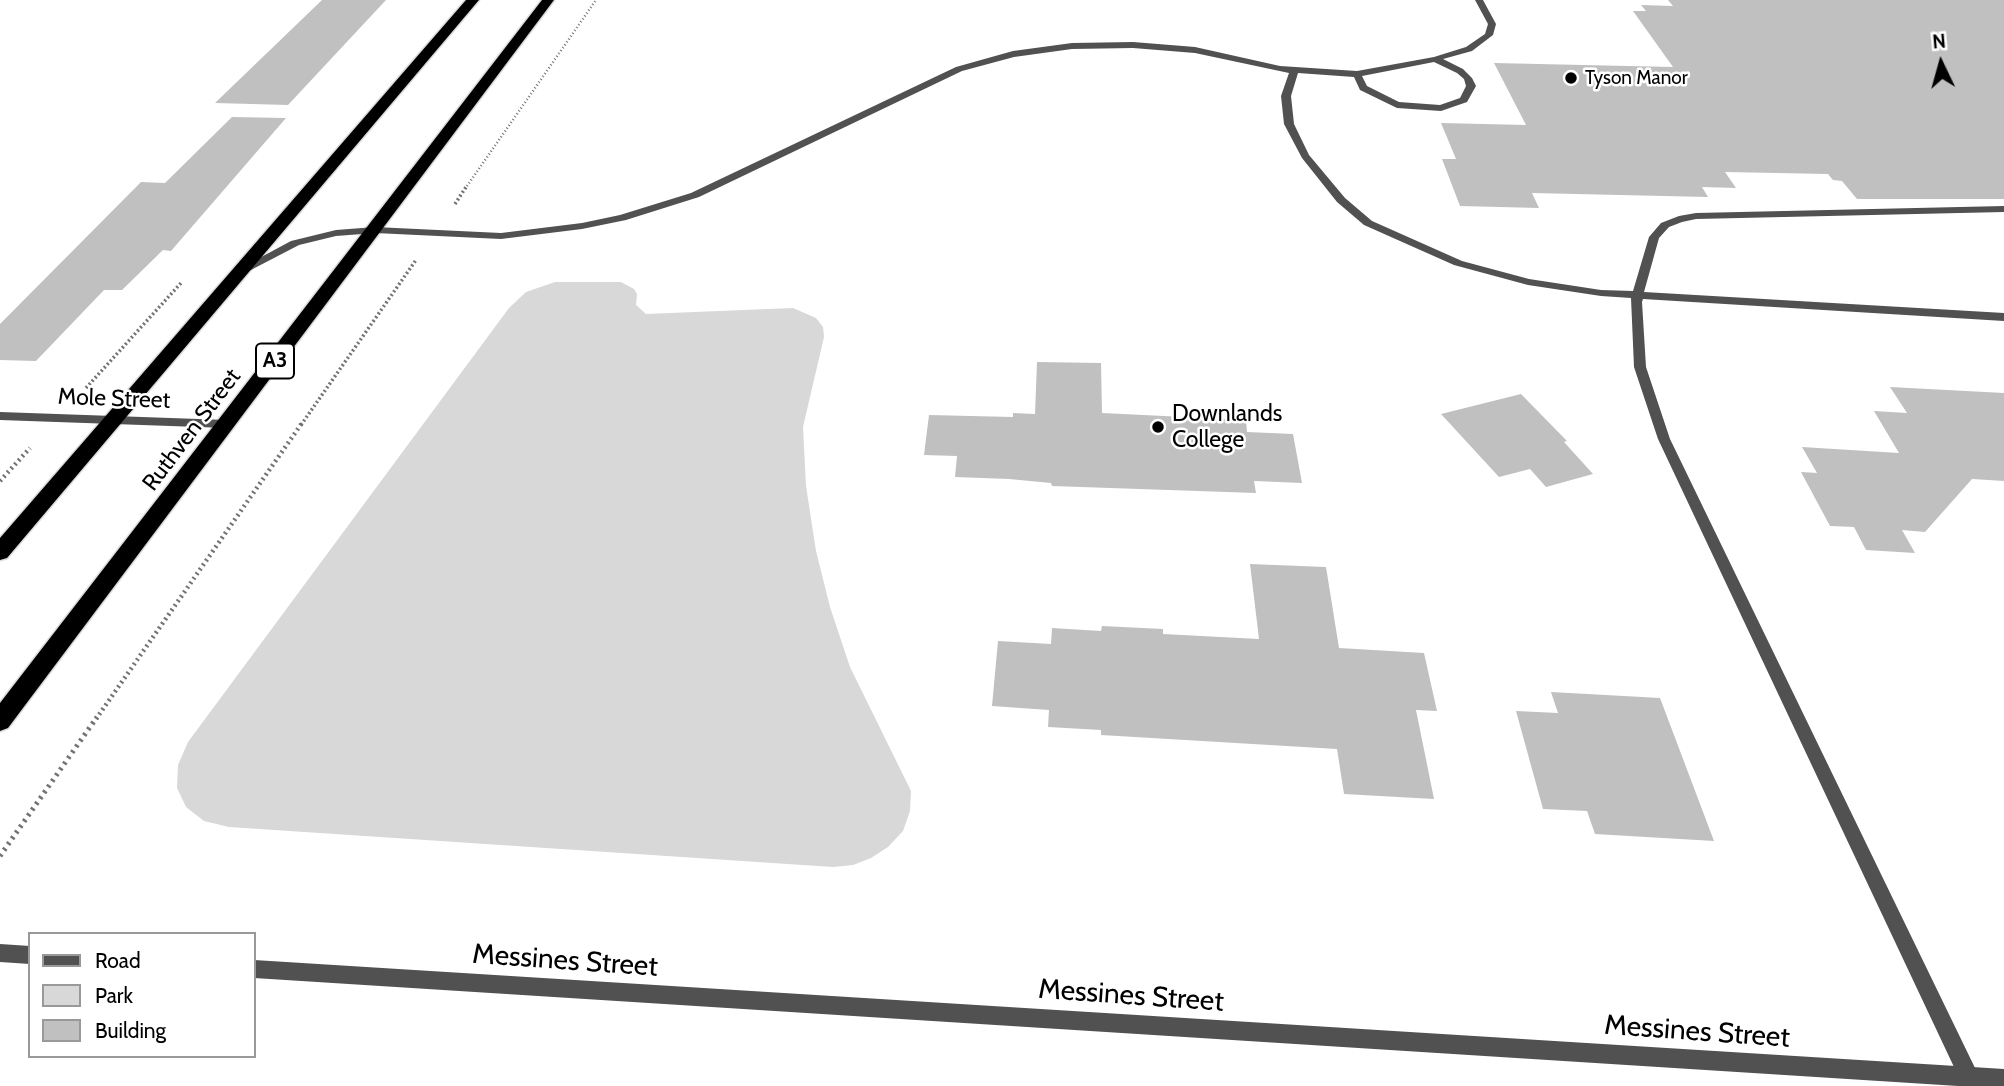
<!DOCTYPE html>
<html>
<head>
<meta charset="utf-8">
<style>
	body { margin:0 }
	#map { position:relative; width:2004px; height:1086px; overflow:hidden; background:#fff; font-family:Cabin,sans-serif }
	canvas { display:block }
	.legend { position:absolute; left:28px; top:932px; width:228px; height:126px; box-sizing:border-box; background:#fff; border:2px solid #999; margin:0; padding:9px 12px; list-style:none; font-size:21px; color:#000 }
	.legend li { display:flex; align-items:center; gap:14px; height:35px }
	.legend b { width:35px; border:2px solid #999 }
	.north { position:absolute; left:1906px; top:28px; width:70px; height:70px; -webkit-text-stroke:5px #fff; paint-order:stroke; rotate:355deg; font-size:19px; font-weight:700; line-height:28px; text-align:center; color:#000 }
	.north::after { content:''; display:block; margin:auto; width:24px; height:32px; background:#000; clip-path:polygon(50% 0,100% 100%,50% 72%,0 100%) }
</style>
</head>
<body>
<div id="map">
<canvas width="2004" height="1086"></canvas>
<ul class="legend">
<li><b style="height:9px;background:#515151"></b>Road</li>
<li><b style="height:19px;background:#d8d8d8"></b>Park</li>
<li><b style="height:19px;background:#c0c0c0"></b>Building</li>
</ul>
<div class="north">N</div>
</div>
<script>
const context = document.querySelector('canvas').getContext('2d');
context.lineJoin = 'round';
function fillPath(path, color) { context.fillStyle = color; context.fill(path, 'evenodd'); }
const shape = rows => new Path2D(rows.map(r => 'M' + r).join(''));
function trace(path, color, width, dash) { context.strokeStyle = color; context.lineWidth = width; context.lineCap = dash ? 'butt' : 'round'; context.setLineDash(dash || []); context.stroke(path); }
function label(font, color, halo, rows, align = 'center') {
  context.font = font + ' Cabin,sans-serif'; context.lineWidth = 5; context.setLineDash([]); context.textBaseline = 'middle'; context.strokeStyle = halo; context.fillStyle = color; for (const [text, x, y, turn = 0] of rows) {
    context.save(); context.translate(x, y); context.rotate((+turn || 0) * Math.PI / 180); context.textAlign = isNaN(turn) ? turn : align; if (halo) context.strokeText(text, 0, 0); context.fillText(text, 0, 0); context.restore();
  }
}
fillPath(shape([
	[555,282,621,282,634,289,637,294,636,305,646,314,793,308,816,318,823,327,824,337,803,427,806,486,816,551,830,607,850,667,911,791,910,811,903,831,888,847,871,858,853,865,833,867,229,827,204,821,186,807,177,788,178,765,188,742,509,308,526,292]
]), '#d8d8d8');
fillPath(shape([
	[322,0,386,0,288,105,215,103],
	[1668,0,2004,0,2004,199,1857,199,1842,181,1833,180,1828,174,1725,172,1736,188,1702,187,1708,197,1532,193,1539,208,1460,206,1442,159,1456,159,1441,123,1526,125,1494,63,1673,67,1633,11,1646,11,1641,5,1673,6],
	[232,117,286,118,171,251,163,250,122,290,104,290,36,361,0,360,0,324,141,182,165,183],
	[1037,362,1101,363,1102,413,1246,420,1247,432,1293,434,1302,483,1254,481,1256,493,1052,486,1051,483,1009,479,955,477,957,456,924,455,929,415,1013,417,1013,413,1035,414],
	[1890,387,2004,393,2004,481,1972,479,1925,532,1902,530,1915,553,1866,550,1854,527,1830,526,1801,472,1817,473,1802,447,1899,453,1874,411,1907,413],
	[1521,394,1567,441,1564,442,1593,474,1546,487,1530,469,1499,477,1441,414],
	[1250,564,1326,567,1339,648,1424,653,1437,711,1416,710,1434,799,1344,794,1337,749,1101,735,1101,730,1048,727,1049,710,992,706,998,641,1051,644,1052,628,1101,631,1102,626,1163,629,1163,634,1259,639],
	[1551,692,1660,698,1714,841,1595,834,1587,811,1543,809,1516,711,1558,713]
]), '#c0c0c0');
const highway = shape([
	[466,0,479,0,7,558,0,560,0,538,466,0],
	[542,0,554,0,8,728,0,731,0,703,542,0]
]);
trace(highway, '#dbdbdb', 3);
trace(shape([
	[465,189,596,0]
]), '#737373', 2.5, [1, 2.5]);
trace(shape([
	[455,204,466,187],
	[86,388,181,283],
	[301,425,416,260]
]), '#737373', 3.5, [2, 2.5]);
trace(shape([
	[0,481,30,448],
	[96,719,302,423]
]), '#737373', 4.5, [2, 3.5]);
trace(shape([
	[0,856,97,717]
]), '#737373', 5, [2.5, 4.5]);
fillPath(shape([
	[1475,0,1483,0,1496,24,1493,35,1472,51,1443,59,1463,69,1472,78,1476,86,1467,102,1441,111,1397,108,1360,90,1354,77,1298,73,1291,96,1294,124,1309,155,1345,198,1372,221,1462,261,1529,279,1601,290,1633,291,1649,237,1661,223,1679,216,1696,213,2004,206,2004,212,1696,219,1682,222,1669,227,1659,238,1644,292,2004,313,2004,321,1643,299,1642,302,1646,367,1670,439,1976,1070,1979,1077,1976,1084,1971,1086,1962,1084,1658,439,1634,367,1631,298,1601,296,1528,285,1454,265,1364,225,1337,202,1302,158,1284,124,1281,96,1289,73,1195,53,1133,48,1072,49,1014,57,962,71,699,197,626,220,582,229,501,239,375,233,336,236,299,245,249,271,245,272,239,269,291,241,336,230,375,227,501,233,582,223,620,215,691,193,956,67,1013,51,1072,43,1133,42,1195,47,1280,66,1357,71,1434,57,1466,47,1485,34,1488,24,1475,0],
	[1434,62,1457,73,1464,79,1466,86,1460,98,1440,105,1399,102,1367,86,1362,76,1434,62]
]), '#515151');
fillPath(shape([
	[0,412,227,420,233,424,227,428,0,420,0,412],
	[0,944,30,946,30,964,0,962,0,944],
	[254,960,2004,1069,2004,1086,1958,1086,254,978,254,960]
]), '#515151');
fillPath(highway, '#000');
for (const [x, y, r, color] of [
	[1571,78,7,"#000"],
	[1158,427,7,"#000"]
]) { const dot = new Path2D(); dot.arc(x, y, r, 0, 2 * Math.PI); context.fillStyle = color; context.fill(dot); trace(dot, '#fff', 2.5); }
label('19px', '#000', '#fff', [
	["Tyson Manor",1585,78]
], 'left');
for (const [x, y, w] of [
	[275,361,38]
]) { const box = new Path2D(); box.roundRect(x - w / 2, y - 17.5, w, 35, 5); context.fillStyle = '#fff'; context.fill(box); trace(box, '#000', 2); }
label('bold 21px', '#000', null, [
	["A3",275,361]
]);
label('23px', '#000', '#fff', [
	["Mole Street",114,399,2],
	["Ruthven Street",192,430,-53]
]);
label('23px', '#000', '#fff', [
	["Downlands",1172,414],
	["College",1172,440]
], 'left');
label('28px', '#000', '#fff', [
	["Messines Street",565,961,4],
	["Messines Street",1131,996,4],
	["Messines Street",1697,1032,4]
]);
</script>
</body>
</html>
